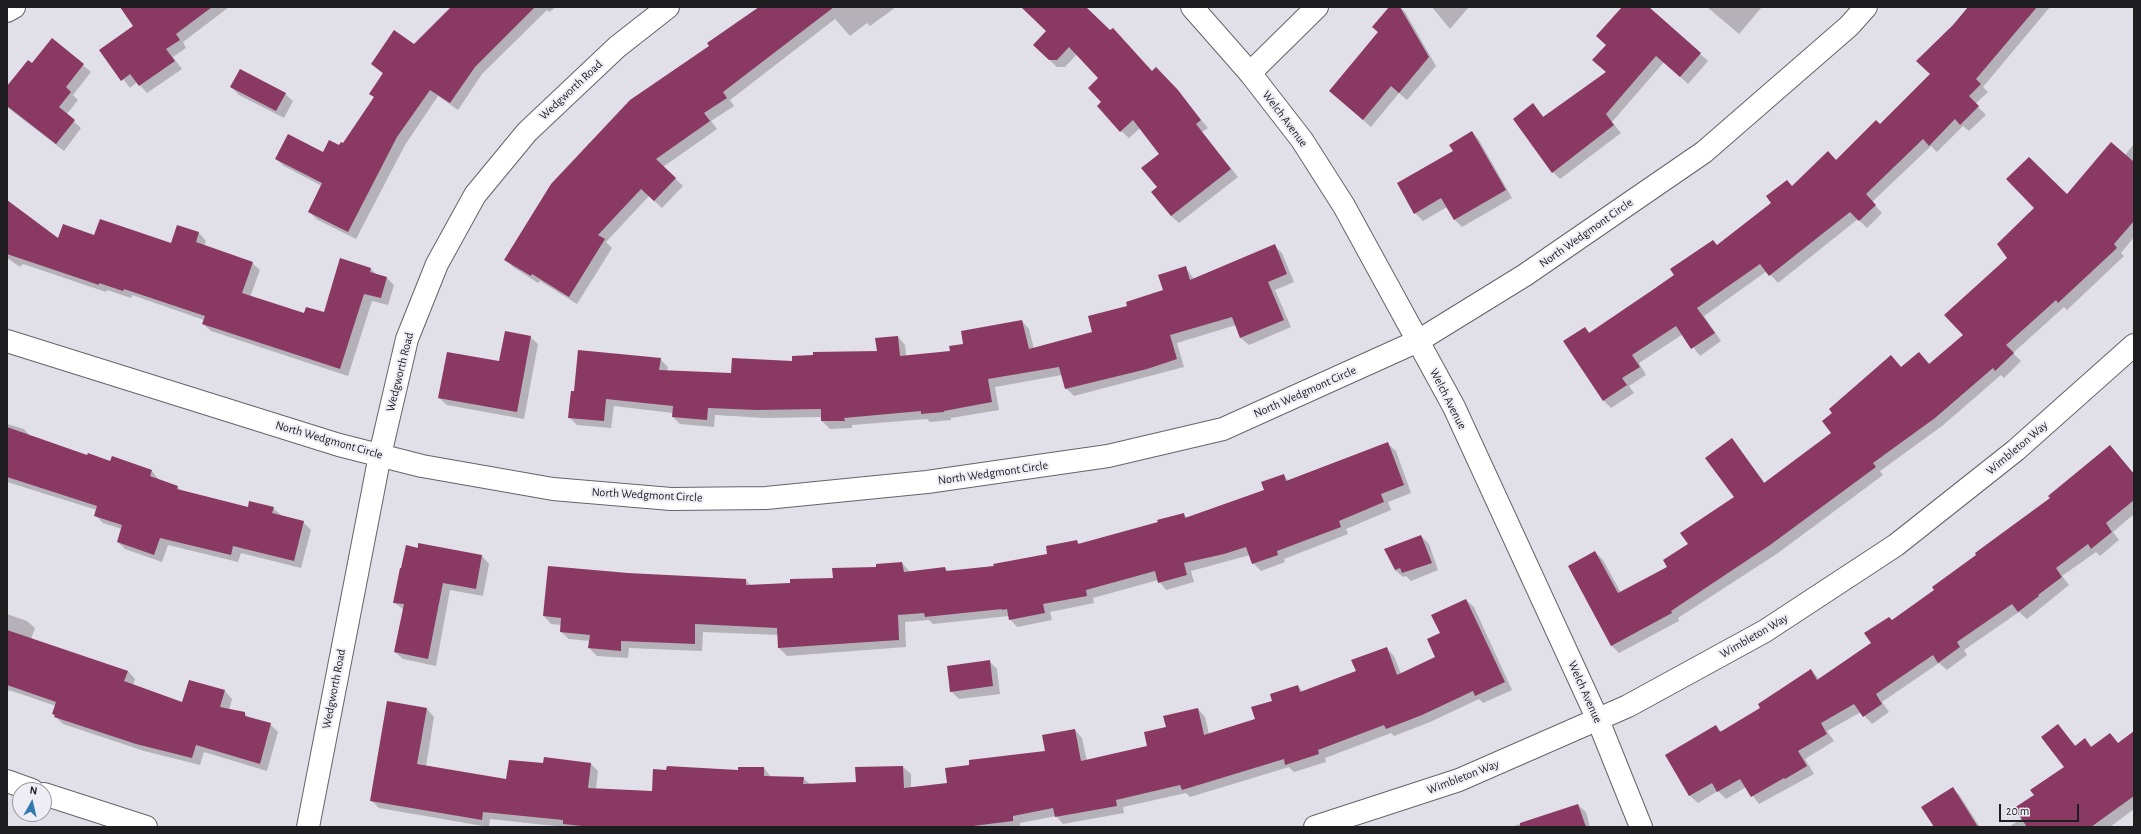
<!DOCTYPE html>
<html>
<head>
<meta charset="utf-8">
<style>
	body { margin:0 }
	#map { position:relative; width:2141px; height:834px; overflow:hidden; background:#e1dfe7; font-family:"Alegreya Sans",sans-serif }
	canvas { display:block }
	.frame { position:absolute; inset:0; border:8px solid #1e1d20; pointer-events:none }
	.north { position:absolute; left:12px; top:782px; width:40px; height:40px; box-sizing:border-box; background:#eeecf4; border:1px solid #9b999f; border-radius:50%; rotate:8deg; font-size:11px; font-weight:700; line-height:16px; text-align:center; color:#1e1d20 }
	.north::after { content:''; display:block; margin:auto; width:14px; height:18px; background:#307aae; clip-path:polygon(50% 0,100% 100%,50% 72%,0 100%) }
	.scale { position:absolute; left:1999px; top:804px; width:80px; height:18px; box-sizing:border-box; border:2px solid #1e1d20; border-top:0; padding-left:5px; font-size:12px; line-height:14px; white-space:nowrap; color:#1e1d20; -webkit-text-stroke:3px #eeecf4; paint-order:stroke }
</style>
</head>
<body>
<div id="map">
<canvas width="2141" height="834"></canvas>
<div class="frame"></div>
<div class="north">N</div>
<div class="scale">20 m</div>
</div>
<script>
const context = document.querySelector('canvas').getContext('2d');
context.lineJoin = 'round';
function fillPath(path, color) { context.fillStyle = color; context.fill(path, 'evenodd'); }
const shape = rows => new Path2D(rows.map(r => 'M' + r).join(''));
function trace(path, color, width, dash) { context.strokeStyle = color; context.lineWidth = width; context.lineCap = dash ? 'butt' : 'round'; context.setLineDash(dash || []); context.stroke(path); }
function label(font, color, halo, rows, align = 'center') {
  context.font = font + ' "Alegreya Sans",sans-serif'; context.lineWidth = 4; context.setLineDash([]); context.textBaseline = 'middle'; context.strokeStyle = halo; context.fillStyle = color; for (const [text, x, y, turn = 0] of rows) {
    context.save(); context.translate(x, y); context.rotate((+turn || 0) * Math.PI / 180); context.textAlign = isNaN(turn) ? turn : align; if (halo) context.strokeText(text, 0, 0); context.fillText(text, 0, 0); context.restore();
  }
}
fillPath(shape([
	[121,7,229,7,183,42,186,48,173,57,182,69,147,93,137,82,130,88,101,50,135,26],
	[452,7,556,7,549,12,547,10,482,74,458,110,438,96,405,145,356,239,316,219,309,211,322,186,284,166,276,159,323,154,343,145,375,98,371,94,383,74,372,64,414,45],
	[760,7,896,7,870,26,867,23,850,36,835,19,730,100,734,106,711,121,717,129,663,167,683,186,662,208,649,196,606,242,612,248,577,304,540,281,538,283,513,267,506,260,710,46,708,43],
	[1022,7,1084,7,1152,72,1164,76,1208,128,1202,132,1238,177,1179,223,1171,216,1158,188,1161,154,1140,128,1129,138,1121,131,1103,102,1099,78,1077,54,1065,67,1057,67,1034,45,1047,31],
	[1396,7,1400,7,1405,12,1436,66,1407,100,1399,93,1371,127,1330,91,1379,33,1373,27],
	[1432,7,1469,7,1450,29],
	[1623,7,1648,7,1708,61,1688,84,1664,62,1612,122,1621,133,1560,179,1553,172,1533,104,1544,117,1607,72,1607,45],
	[1707,7,1762,7,1739,34],
	[1969,7,2050,7,1983,87,1988,92,1975,104,1986,115,1969,131,1963,126,1937,152,1931,146,1872,202,1882,213,1867,228,1858,219,1778,283,1767,271,1704,316,1721,341,1700,356,1683,334,1639,363,1646,375,1629,386,1634,393,1611,408,1603,400,1585,328,1590,333,1718,246,1792,187,1836,161,1880,125,1931,74,1954,25],
	[52,40,91,72,73,95,78,100,66,115,81,128,64,151,7,107,7,88,32,65],
	[231,87,285,94,293,101,284,118,239,95],
	[1472,132,1479,140,1512,198,1462,227,1454,219,1447,207,1423,221,1415,213,1454,152],
	[2134,144,2134,237,2121,253,2124,256,2067,310,2064,307,2013,353,2021,361,2004,378,2001,375,1942,426,1880,471,1883,475,1778,553,1678,618,1679,621,1619,653,1612,646,1569,567,1595,552,1603,560,1621,593,1669,567,1736,498,1732,439,1765,483,1832,433,1834,413,1891,357,1902,368,1919,353,1930,364,1964,335,2008,258,2067,196,2125,155],
	[7,201,59,240,95,236,172,244,199,233,206,241,204,246,252,263,260,270,250,297,304,314,325,314,370,268,377,275,387,278,394,285,388,305,372,301,348,376,211,331,203,324,204,320,132,295,131,298,107,290,106,292,23,264,20,267,7,258],
	[1274,245,1282,253,1294,282,1275,290,1291,327,1249,345,1241,338,1236,325,1177,343,1184,367,1074,396,1066,388,1062,375,995,387,999,410,951,418,951,420,930,422,927,419,852,425,852,428,830,429,822,421,822,417,765,418,715,415,714,427,680,424,673,417,673,413,614,406,611,428,577,425,569,417,660,359,668,367,667,371,732,374,793,362,878,352,898,337,905,345,906,356,952,352,964,344,1022,321,1029,329,1034,349,1093,333,1128,306,1164,291,1185,267,1194,279],
	[530,337,538,344,524,419,447,405,439,398,500,362],
	[7,424,24,429,30,436,88,456,152,471,159,480,177,487,182,491,249,508,273,508,281,515,303,522,311,530,301,568,241,553,238,562,168,545,162,562,125,549,118,542,122,529,103,523,95,515,97,510,7,482],
	[1388,444,1396,451,1411,493,1388,502,1391,510,1346,529,1348,534,1284,559,1285,562,1261,571,1253,563,1250,555,1191,571,1194,582,1166,590,1158,580,1093,598,1094,603,1050,612,1052,620,1017,627,1010,619,1009,616,933,624,929,620,905,622,906,647,787,656,779,648,779,635,703,632,702,651,629,648,628,658,597,656,589,648,590,641,569,639,561,632,562,625,551,624,544,616,628,574,746,580,751,586,791,584,834,579,877,568,877,565,902,563,910,572,945,568,949,572,995,566,1048,555,1077,541,1080,544,1159,523,1183,514,1188,518,1265,491,1283,475,1289,481],
	[2110,446,2134,474,2134,514,2113,532,2119,540,2100,556,2096,552,2062,576,2069,585,2027,619,2019,612,1964,650,1967,655,1947,670,1939,663,1882,702,1889,712,1872,724,1861,712,1827,731,1834,741,1805,759,1814,774,1759,804,1746,787,1726,799,1718,791,1698,803,1690,796,1666,755,1715,726,1722,732,1761,708,1811,670,1819,679,1872,644,1892,621,1935,591,2051,498],
	[1421,536,1429,544,1438,570,1411,581,1406,576,1403,577,1395,570,1386,549],
	[419,544,482,556,489,564,483,596,450,590,436,666,403,659,395,652,404,610,394,602],
	[1466,600,1474,607,1512,690,1483,703,1479,699,1430,722,1394,736,1391,733,1325,758,1326,762,1294,772,1289,767,1190,797,1186,793,1123,807,1124,813,1063,824,1056,816,1020,823,1020,827,565,827,490,819,489,827,379,808,371,800,427,709,434,717,426,766,507,780,544,764,591,764,598,771,596,789,653,792,739,771,764,768,771,777,803,778,810,784,857,783,903,767,911,774,911,788,948,784,1046,752,1075,730,1082,738,1087,761,1148,746,1167,728,1198,709,1205,717,1209,734,1256,720,1273,702,1298,686,1303,692,1357,672,1386,648,1394,656,1401,674,1437,658,1441,634],
	[7,614,27,621,35,628,31,639,128,671,135,679,133,685,183,703,225,691,232,699,229,710,244,713,249,718,270,724,278,732,267,771,204,752,200,765,144,751,63,724,53,714,56,706,9,690,7,695],
	[989,661,997,669,1000,694,959,699,951,691],
	[2058,725,2076,746,2085,740,2093,748,2110,734,2119,744,2134,732,2134,809,2110,827,2009,827,2022,818,2035,795,2066,768],
	[1953,788,1960,796,1980,827,1935,827],
	[1578,805,1586,812,1590,827,1511,827]
]), '#0003');
fillPath(shape([
	[120,7,212,7,176,34,180,40,166,49,175,61,139,86,130,74,121,81,99,50,133,26],
	[451,7,535,7,475,67,450,103,430,90,397,137,348,232,308,212,322,183,275,159,288,134,323,152,329,140,339,145,341,142,343,143,374,97,369,94,383,73,371,64,394,30,414,44],
	[759,7,834,7,723,92,727,98,704,113,710,121,656,159,676,178,654,201,641,189,598,235,605,239,569,297,532,274,531,276,504,260,551,184,630,100,709,46,707,43],
	[1021,7,1086,7,1110,30,1113,28,1152,71,1156,67,1178,90,1201,120,1196,124,1231,169,1171,216,1151,192,1157,187,1141,168,1159,154,1133,120,1120,132,1097,106,1101,102,1088,88,1098,78,1069,47,1057,60,1049,60,1033,45,1046,31],
	[1389,7,1400,7,1429,57,1399,93,1391,86,1363,120,1329,91,1378,32,1372,27],
	[1622,7,1649,7,1701,53,1680,77,1656,56,1606,114,1614,125,1552,173,1513,119,1533,103,1543,117,1606,72,1592,60,1606,45,1596,36],
	[1968,7,2037,7,1976,79,1981,84,1969,96,1979,106,1960,125,1955,119,1929,146,1923,139,1866,194,1876,205,1859,221,1850,212,1769,276,1760,264,1697,308,1715,333,1691,349,1676,326,1632,355,1640,367,1622,378,1627,385,1603,401,1563,341,1585,327,1589,333,1651,291,1674,275,1670,269,1713,240,1717,245,1771,203,1766,196,1787,180,1792,186,1828,151,1836,160,1876,120,1880,124,1930,74,1916,61,1953,25],
	[52,38,84,64,66,87,71,92,59,107,75,120,56,144,7,106,7,86,28,60,32,63],
	[240,69,286,93,276,111,230,87],
	[1472,131,1506,190,1454,220,1441,198,1414,214,1397,183,1453,151,1449,145],
	[2111,142,2134,162,2134,221,2114,244,2117,248,2058,303,2056,300,2006,345,2014,353,1995,371,1993,368,1935,418,1873,463,1876,467,1770,545,1671,611,1672,613,1611,646,1568,566,1595,551,1618,593,1667,567,1663,560,1688,544,1680,533,1734,497,1705,458,1732,438,1764,483,1831,433,1822,421,1832,413,1829,409,1891,355,1901,367,1919,352,1929,364,1963,335,1944,315,2007,258,1997,244,2034,208,2006,179,2029,157,2067,194],
	[7,200,58,238,63,224,94,235,100,219,171,243,177,225,199,232,196,242,253,262,242,293,304,313,306,307,324,312,340,258,371,268,370,272,387,277,381,298,364,294,340,369,202,324,205,316,124,289,123,291,99,283,99,285,7,254],
	[1275,244,1287,274,1268,282,1284,320,1240,338,1232,317,1170,335,1177,359,1147,369,1065,389,1059,367,988,379,992,402,944,411,944,412,921,414,921,411,844,418,845,421,821,421,821,409,757,410,708,408,707,420,672,417,673,406,606,399,604,421,568,418,571,391,574,391,578,350,661,358,659,370,731,373,732,358,792,361,792,356,813,355,813,352,877,351,875,338,898,336,900,356,950,351,949,346,963,344,961,331,1022,320,1029,349,1092,332,1088,316,1127,306,1126,302,1163,290,1158,275,1186,266,1190,280],
	[505,331,531,336,517,412,438,398,447,352,499,361],
	[7,427,87,455,88,453,110,461,112,456,152,470,150,476,178,486,177,489,248,507,249,501,274,507,272,513,304,521,294,561,233,546,231,555,160,538,154,555,117,542,122,525,94,516,97,506,7,477],
	[1388,442,1404,485,1381,494,1384,502,1339,521,1341,527,1277,551,1278,555,1252,564,1246,547,1224,554,1184,563,1187,575,1158,583,1155,571,1086,590,1087,596,1043,604,1045,613,1009,620,1007,609,1002,610,1002,609,925,617,924,613,898,615,899,640,778,648,777,628,695,624,695,644,621,641,621,651,588,648,590,635,560,632,561,618,543,616,548,566,628,573,746,579,746,585,790,583,790,579,833,578,832,568,876,567,876,564,902,562,904,572,945,567,946,571,994,566,993,564,1047,554,1046,546,1077,540,1078,544,1158,522,1157,520,1184,513,1185,518,1264,490,1261,482,1284,474,1286,481],
	[2110,445,2134,474,2134,500,2106,523,2112,532,2091,549,2088,544,2056,568,2062,577,2038,595,2039,596,2018,612,2012,604,1957,642,1960,647,1938,663,1933,655,1876,694,1882,704,1863,717,1854,704,1821,723,1827,734,1798,751,1807,766,1785,779,1784,778,1751,797,1740,779,1717,792,1712,783,1689,796,1665,755,1716,725,1720,732,1760,708,1758,704,1811,669,1817,680,1871,643,1864,633,1889,617,1892,620,1934,590,1932,587,1976,555,1975,553,2050,498,2048,496],
	[1421,535,1432,563,1402,573,1400,568,1395,570,1384,549],
	[418,543,482,555,476,589,443,583,428,659,394,652,404,604,393,603,400,568,401,568,406,545,418,548],
	[1466,599,1505,682,1475,696,1473,691,1422,715,1386,729,1384,725,1318,750,1319,754,1285,765,1284,759,1182,790,1180,785,1116,800,1117,806,1055,817,1053,808,1013,816,1013,821,965,827,591,827,563,824,563,820,483,812,482,820,370,801,387,701,427,708,417,764,506,779,509,760,543,763,544,757,591,763,588,788,652,791,653,769,666,770,667,766,738,770,738,767,764,767,764,776,804,777,803,784,856,782,855,767,903,766,904,788,947,783,945,768,969,765,969,760,1045,751,1042,735,1075,729,1081,761,1147,746,1144,732,1166,727,1163,716,1198,708,1204,735,1255,719,1251,707,1272,701,1270,694,1298,685,1300,692,1356,671,1351,660,1387,647,1397,675,1435,657,1427,639,1440,633,1431,615],
	[7,630,128,671,124,681,182,702,189,680,225,690,220,707,245,712,245,716,271,723,260,764,196,745,192,758,136,744,54,717,55,715,52,714,56,702,7,685],
	[990,660,993,686,950,692,947,666],
	[2058,724,2075,746,2085,738,2091,747,2110,733,2118,743,2134,731,2134,796,2091,827,2027,827,2014,808,2034,795,2030,790,2064,767,2041,737],
	[1953,787,1978,827,1934,827,1921,807],
	[1578,804,1586,827,1520,827,1520,823]
]), '#8a3963');
const street = shape([
	[7,11,14,7],
	[1250,73,1317,7],
	[7,781,32,790],
	[44,794,146,827],
	[308,827,380,455,407,339,437,264,475,195,527,132,617,47,668,7],
	[1315,827,1459,780,1628,706,1765,631,1896,545,2016,450,2134,345]
]);
const secondary = shape([
	[1192,7,1250,73,1302,140,1344,206,1454,407,1598,720,1641,827],
	[7,341,339,445,422,466,553,489,671,499,766,498,927,482,1108,456,1223,429,1418,341,1525,275,1704,152,1849,26,1866,7]
]);
trace(street, '#65636b', 24);
trace(secondary, '#65636b', 24);
trace(street, '#fff', 22);
trace(secondary, '#fff', 22);
label('12px', '#1e1d20', '#eeecf4', [
	["Wedgworth Road",571,90,-43],
	["Welch Avenue",1285,119,53],
	["North Wedgmont Circle",1586,233,-35],
	["Wedgworth Road",400,372,-76],
	["North Wedgmont Circle",1305,392,-24],
	["Welch Avenue",1448,399,63],
	["North Wedgmont Circle",329,440,16],
	["Wimbleton Way",2017,448,-40],
	["North Wedgmont Circle",993,473,-8],
	["North Wedgmont Circle",647,495,3],
	["Wimbleton Way",1754,636,-30],
	["Wedgworth Road",334,689,-79],
	["Welch Avenue",1585,692,66],
	["Wimbleton Way",1463,777,-21]
]);
</script>
</body>
</html>
